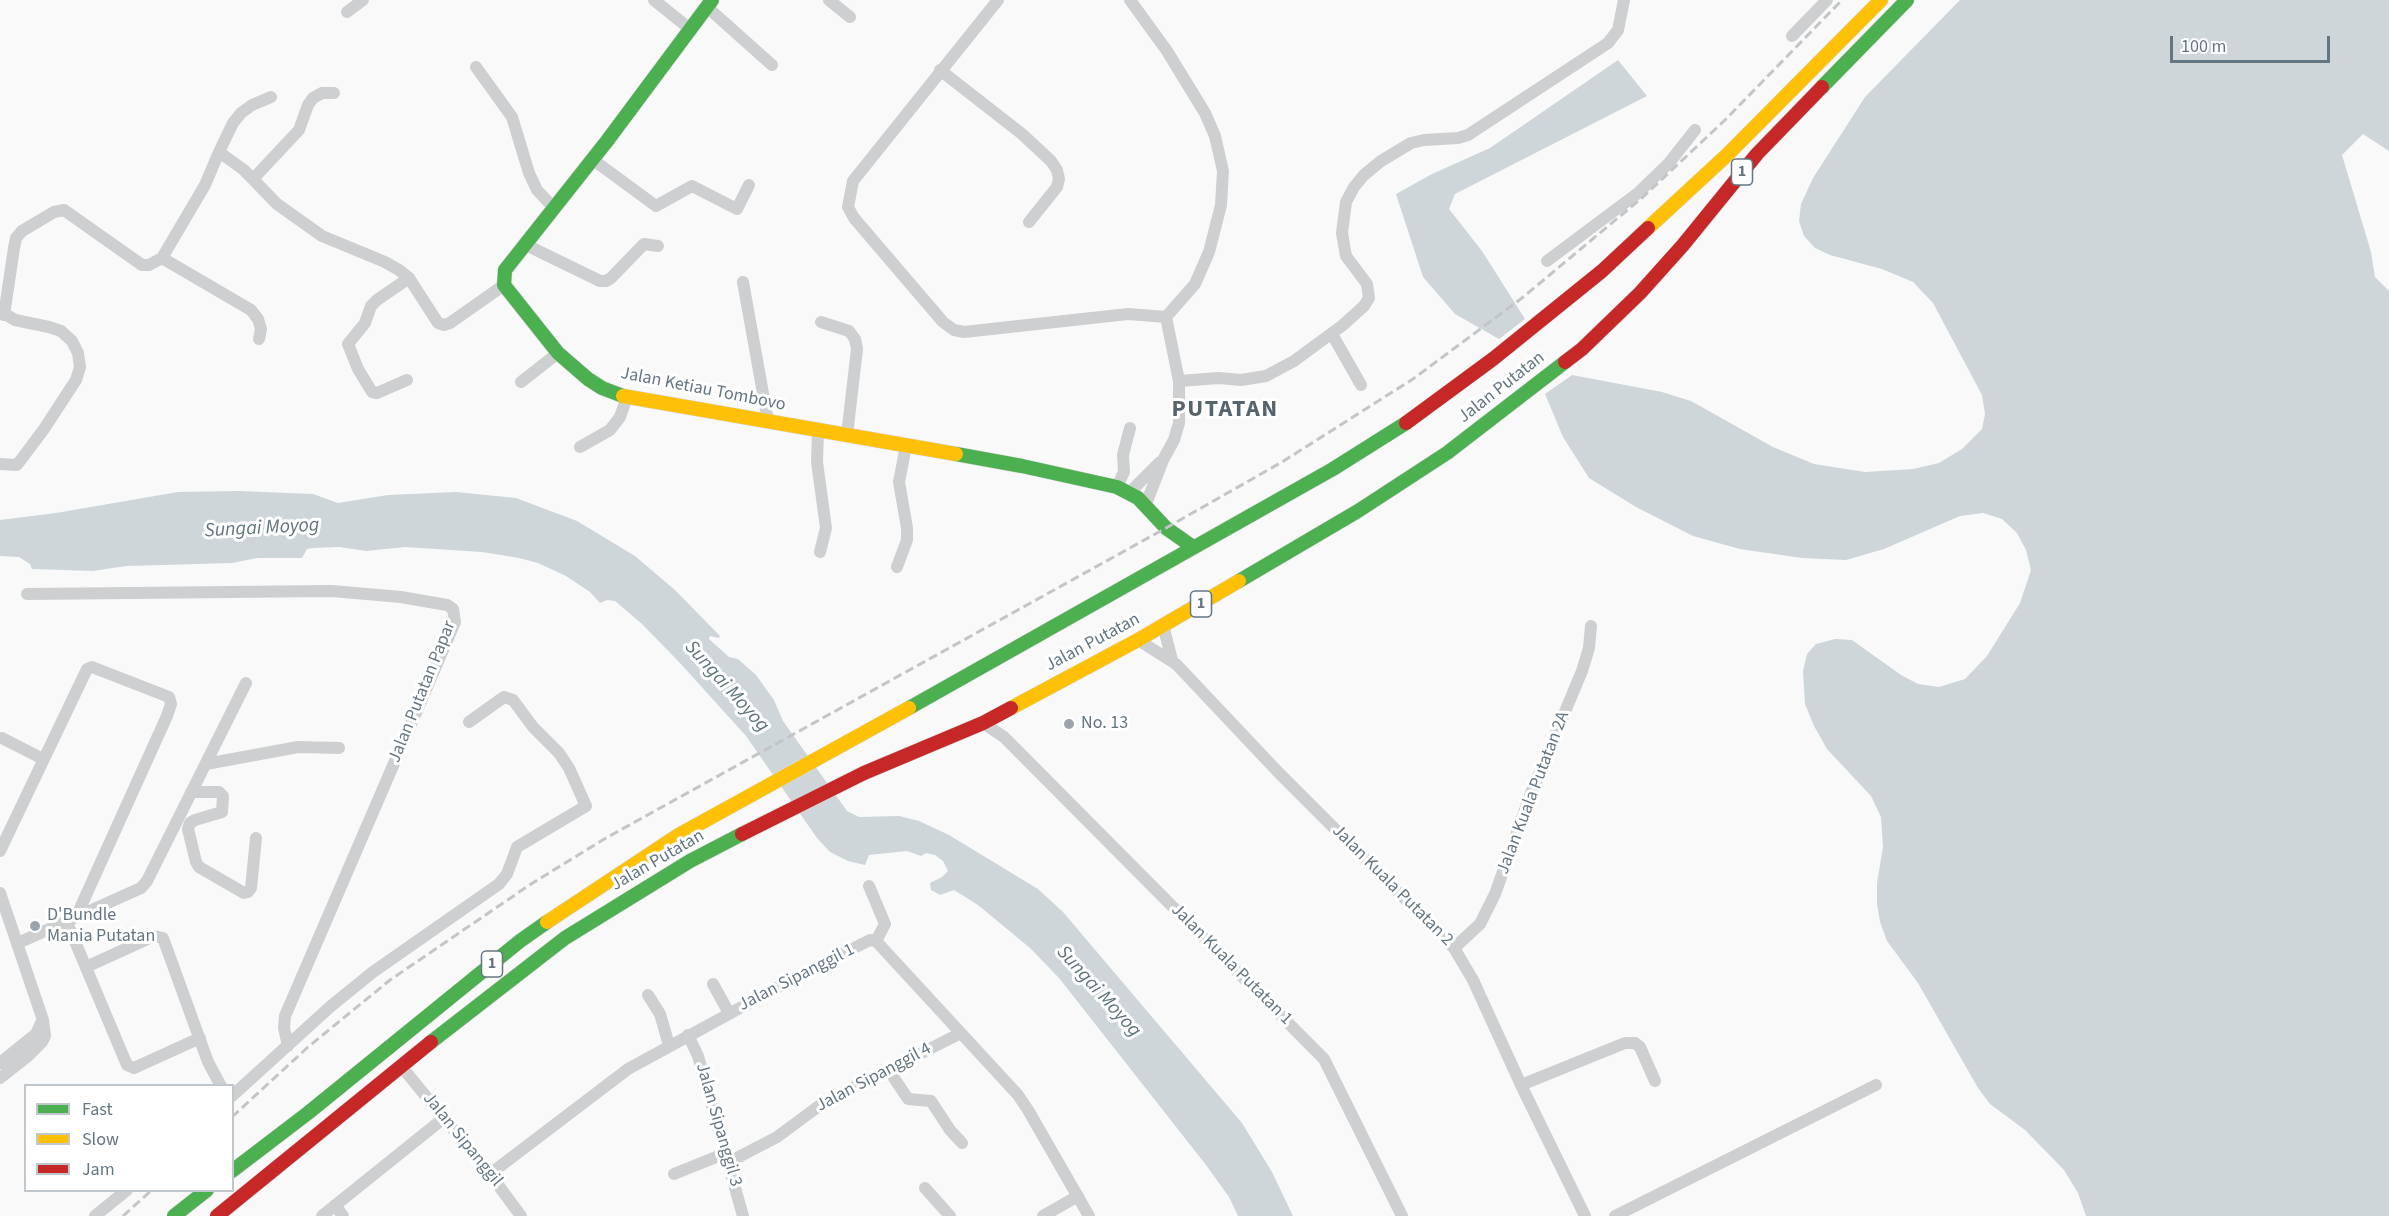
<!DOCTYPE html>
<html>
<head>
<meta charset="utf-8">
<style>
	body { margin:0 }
	#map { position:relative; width:2389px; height:1216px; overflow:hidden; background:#f9f9f9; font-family:"Source Sans 3",sans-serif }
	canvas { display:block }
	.legend { position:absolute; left:24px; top:1084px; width:210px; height:108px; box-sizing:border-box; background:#fff; border:2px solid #c1c8cd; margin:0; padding:8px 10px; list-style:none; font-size:18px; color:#657683 }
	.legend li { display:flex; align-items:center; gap:12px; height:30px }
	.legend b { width:30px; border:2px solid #c1c8cd }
	.scale { position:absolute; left:2170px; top:36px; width:160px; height:27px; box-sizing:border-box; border:3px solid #657683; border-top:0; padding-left:8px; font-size:18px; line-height:21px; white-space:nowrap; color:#657683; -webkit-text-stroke:4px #fff; paint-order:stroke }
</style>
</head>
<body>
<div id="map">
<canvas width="2389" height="1216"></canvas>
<ul class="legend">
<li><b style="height:8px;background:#4caf50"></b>Fast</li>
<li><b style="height:8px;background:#ffc107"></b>Slow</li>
<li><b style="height:8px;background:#c62828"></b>Jam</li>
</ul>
<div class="scale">100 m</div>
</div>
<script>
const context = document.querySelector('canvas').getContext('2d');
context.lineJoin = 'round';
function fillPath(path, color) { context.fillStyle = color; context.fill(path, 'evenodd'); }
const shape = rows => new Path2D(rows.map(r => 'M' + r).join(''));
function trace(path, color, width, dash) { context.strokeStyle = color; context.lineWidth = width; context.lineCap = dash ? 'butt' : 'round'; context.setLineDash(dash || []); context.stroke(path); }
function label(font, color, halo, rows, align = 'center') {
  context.font = font + ' "Source Sans 3",sans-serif'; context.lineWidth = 6; context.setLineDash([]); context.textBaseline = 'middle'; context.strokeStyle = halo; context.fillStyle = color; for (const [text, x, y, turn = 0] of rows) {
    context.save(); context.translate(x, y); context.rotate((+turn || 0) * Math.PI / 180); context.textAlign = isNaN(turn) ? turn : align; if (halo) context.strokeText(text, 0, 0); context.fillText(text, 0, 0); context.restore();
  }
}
fillPath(shape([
	[1960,0,2389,0,2389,151,2363,134,2342,155,2371,252,2375,277,2389,291,2389,1216,2086,1216,2078,1193,2064,1170,2025,1130,1990,1104,1978,1088,1918,983,1887,941,1880,922,1877,904,1877,883,1883,847,1881,817,1871,796,1827,749,1814,726,1805,704,1803,671,1807,654,1816,644,1835,639,1852,640,1901,675,1918,684,1939,687,1965,679,1987,656,2020,603,2031,570,2026,550,2017,533,2002,519,1983,513,1960,516,1884,549,1846,560,1802,558,1740,549,1693,536,1636,507,1589,478,1563,437,1545,394,1572,375,1662,392,1691,401,1773,447,1814,464,1865,472,1913,469,1939,463,1962,449,1982,429,1985,414,1982,395,1933,303,1913,282,1882,269,1830,255,1815,248,1804,236,1799,221,1801,204,1813,178,1865,97],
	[1618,60,1647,96,1455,194,1449,209,1482,251,1525,319,1499,339,1455,314,1423,277,1396,194,1432,174,1490,148],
	[239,491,313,494,338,503,388,495,456,492,516,498,577,521,635,556,675,590,720,636,719,638,710,636,709,639,729,657,738,659,756,675,774,700,783,721,847,811,859,817,899,816,919,821,949,835,1038,889,1063,912,1242,1123,1272,1172,1293,1216,1238,1216,1229,1197,1206,1165,1059,978,1030,948,978,905,954,890,940,895,931,890,930,883,942,877,948,871,943,861,935,855,926,853,921,856,907,851,869,855,865,865,848,861,830,852,817,838,746,736,680,663,642,624,615,601,607,600,600,603,590,592,566,576,538,563,519,558,482,552,405,547,366,551,339,547,313,548,307,549,302,558,257,558,232,563,126,566,93,571,32,569,30,564,19,557,0,556,0,520,56,513,178,492]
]), '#ced6d9');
const fast = shape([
	[1822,87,1907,0],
	[623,396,602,388,588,379,558,353,504,285,505,270,607,141,712,0],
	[956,454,1022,466,1117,487,1138,498,1166,528,1193,547],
	[1239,581,1358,511,1447,453,1565,362],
	[909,708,1333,469,1406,423],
	[431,1042,565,938,690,861,742,834],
	[232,1171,308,1113,520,941,547,922],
	[174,1216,207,1190]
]);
const slow = shape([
	[1648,228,1727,155,1881,0],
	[623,396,956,454],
	[1011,708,1138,640,1239,581],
	[547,922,677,836,909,708]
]);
const jam = shape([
	[1565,362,1582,349,1640,293,1683,245,1757,154,1822,87],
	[1406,423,1493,359,1602,271,1648,228],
	[742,834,864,773,983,723,1011,708],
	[217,1216,431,1042]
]);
trace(fast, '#d5d6d7', 15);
trace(slow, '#d5d6d7', 15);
trace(jam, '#d5d6d7', 15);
trace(shape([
	[654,0,690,29],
	[829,0,850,17],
	[998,0,853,181,848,207,854,218,943,322,954,330,964,332,1128,314,1166,317],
	[1130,0,1167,51,1205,113,1215,136,1223,171,1221,205,1209,252,1195,284,1166,317],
	[707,7,772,65],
	[347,12,363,0],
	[1792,36,1827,0],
	[476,67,512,117,529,173,537,190,553,207],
	[940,70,1022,134,1051,161,1057,170,1059,179,1057,187,1029,222],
	[219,152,233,123,241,113,252,105,271,97],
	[592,159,656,206,692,186,737,209,749,185],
	[253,179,299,130,308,105,313,98,322,93,334,93],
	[524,244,600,281,606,281,611,278,644,244,658,246],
	[162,258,251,310,258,319,261,329,259,339],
	[1547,261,1638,193,1669,163,1695,130],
	[743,282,768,421],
	[0,311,15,320,49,327,61,331,72,341,78,353,80,367,76,380,44,429,17,465,0,464],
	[4,315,14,248,16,238,22,231,54,212,64,210,142,265,149,265,162,258,205,185,219,152,244,170,277,204,322,236,385,262,399,270,409,278,438,323,444,325,450,323,504,285],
	[821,322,849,331,855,339,857,349,847,435],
	[1332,334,1361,385],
	[407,380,377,393,372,392,358,369,348,344,365,323,371,306,377,300,409,278],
	[1179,381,1219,378,1241,380,1266,376,1294,361,1343,325,1364,306,1369,298,1367,284,1346,256,1342,233,1346,202,1354,187,1364,175,1381,161,1411,143,1424,140,1458,138,1468,135,1608,43,1618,30,1624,0],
	[521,382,558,353],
	[818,430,817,462,826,528,820,552],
	[580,447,610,430,620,417,627,397],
	[1117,487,1124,472,1123,455,1130,428],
	[1129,493,1160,462],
	[1146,504,1163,460,1174,440,1179,423,1179,381,1166,317],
	[897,567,907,540,907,528,899,482,906,446],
	[27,594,332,591,401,597,447,605,453,609,455,622,285,1016,284,1028,288,1046],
	[1163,625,1172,660],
	[1138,640,1176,664,1278,772,1454,948,1473,980,1521,1085,1585,1216],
	[983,723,1004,737,1324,1059,1402,1216],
	[2,738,43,759],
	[206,764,298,747,339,748],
	[191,792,219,792,223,796,222,812,195,820,190,823,188,829,196,862,199,867,244,893,248,892,251,888,256,838],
	[0,851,87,669,92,667,169,697,171,704,167,716,77,915],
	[869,886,885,924,876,941],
	[0,893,43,1020,45,1036,42,1042,28,1056,0,1078],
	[66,920,127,1065,134,1068,200,1038],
	[876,941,1018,1095,1028,1110,1089,1216],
	[18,943,141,888,147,881,246,683],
	[1454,948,1480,924,1495,894,1531,793,1582,671,1589,648,1591,626],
	[86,967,154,936,163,938,208,1062,221,1086],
	[713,984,729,1013],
	[648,995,660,1014,669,1045],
	[688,1035,698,1056,743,1216],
	[0,1063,36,1034,42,1021],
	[401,1066,490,1174,521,1216],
	[888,1069,908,1099,931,1101,950,1130,962,1143],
	[1521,1085,1625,1043,1635,1043,1640,1047,1655,1081],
	[232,1096,331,1006,373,972,499,884,507,874,517,847,586,806,569,768,559,753,533,727,513,700,504,697,469,722],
	[729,1162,777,1137,823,1103,959,1034],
	[490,1174,628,1069,806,972,870,940,876,941],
	[674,1174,726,1153],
	[925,1188,950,1216],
	[335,1205,343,1216],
	[95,1216,127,1190],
	[322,1216,444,1118],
	[1043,1216,1078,1196],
	[1615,1216,1876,1085]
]), '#cecfd0', 12);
trace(fast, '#4caf50', 14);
trace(slow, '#ffc107', 14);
trace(jam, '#c62828', 14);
trace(shape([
	[232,1117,308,1047,390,980,531,884,606,838,1166,528,1282,462,1413,379,1522,298,1643,197,1724,121,1842,0],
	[123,1216,152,1190]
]), '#c3c5c6', 3, [9, 4.5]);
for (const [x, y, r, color] of [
	[1069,724,6,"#99a4ac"],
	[35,926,6,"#99a4ac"]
]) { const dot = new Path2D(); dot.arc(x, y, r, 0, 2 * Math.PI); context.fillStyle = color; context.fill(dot); trace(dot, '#fff', 2); }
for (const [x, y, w] of [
	[1742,172,21],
	[1201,604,21],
	[492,964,21]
]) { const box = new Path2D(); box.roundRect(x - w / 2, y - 13, w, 26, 4.5); context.fillStyle = '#fff'; context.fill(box); trace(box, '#657683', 1.5); }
label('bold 16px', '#657683', null, [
	["1",1742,172],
	["1",1201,604],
	["1",492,964]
]);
label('18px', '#657683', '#fff', [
	["Jalan Putatan",1502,388,-38],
	["Jalan Ketiau Tombovo",703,390,11],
	["Jalan Putatan",1093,643,-28],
	["Jalan Putatan Papar",423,692,-68],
	["Jalan Kuala Putatan 2A",1534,793,-69],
	["Jalan Putatan",658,861,-30],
	["Jalan Kuala Putatan 2",1392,886,45],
	["Jalan Kuala Putatan 1",1231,965,45],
	["Jalan Sipanggil 1",797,978,-27],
	["Jalan Sipanggil 4",874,1078,-28],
	["Jalan Sipanggil 3",718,1125,74],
	["Jalan Sipanggil",462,1140,51]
]);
label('18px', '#657683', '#fff', [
	["No. 13",1081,724],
	["D'Bundle",47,916],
	["Mania Putatan",47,937]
], 'left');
label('italic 20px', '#60757c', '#fff', [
	["Sungai Moyog",262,529,-3],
	["Sungai Moyog",726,687,48],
	["Sungai Moyog",1098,992,48]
]);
context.letterSpacing = '1.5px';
label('bold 24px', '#57646e', '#fff', [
	["PUTATAN",1225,411]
]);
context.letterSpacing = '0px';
</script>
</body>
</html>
